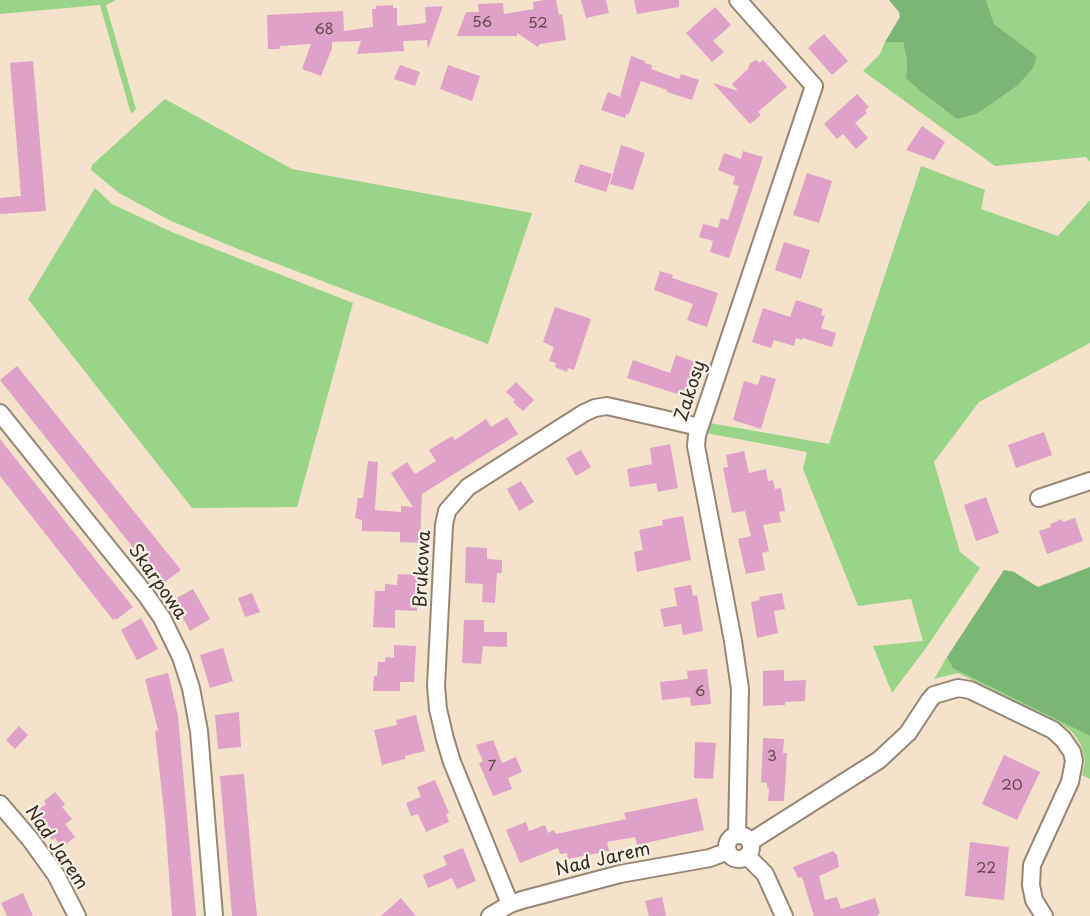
<!DOCTYPE html>
<html>
<head>
<meta charset="utf-8">
<style>
	body { margin:0 }
	canvas { display:block; background:#f4e2ca }
</style>
</head>
<body>
<canvas width="1090" height="916"></canvas>
<script>
const context = document.querySelector('canvas').getContext('2d');
context.lineJoin = 'round';
function fillPath(path, color) { context.fillStyle = color; context.fill(path, 'evenodd'); }
const shape = rows => new Path2D(rows.map(r => 'M' + r).join(''));
function trace(path, color, width, dash) { context.strokeStyle = color; context.lineWidth = width; context.lineCap = dash ? 'butt' : 'round'; context.setLineDash(dash || []); context.stroke(path); }
function label(font, color, halo, rows, align = 'center') {
  context.font = font + ' "Playpen Sans",sans-serif'; context.lineWidth = 4.5; context.setLineDash([]); context.textBaseline = 'middle'; context.strokeStyle = halo; context.fillStyle = color; for (const [text, x, y, turn = 0] of rows) {
    context.save(); context.translate(x, y); context.rotate((+turn || 0) * Math.PI / 180); context.textAlign = isNaN(turn) ? turn : align; if (halo) context.strokeText(text, 0, 0); context.fillText(text, 0, 0); context.restore();
  }
}
fillPath(shape([
	[0,0,116,0,106,5,136,109,131,114,100,5,0,14],
	[986,0,1090,0,1090,162,1086,157,995,166,863,71,880,54,885,42,903,42,907,61,906,78,921,92,943,109,1037,56,994,24],
	[165,99,292,169,532,213,488,344,238,249,171,221,119,193,91,170,92,165],
	[921,166,985,190,981,209,1058,236,1090,200,1090,343,979,402,934,462,960,552,980,568,926,648,892,693,873,646,923,641,911,599,858,606,803,469,807,452,706,433,710,423,829,444],
	[95,188,112,204,174,233,353,303,297,507,192,508,28,299],
	[947,657,954,668,1090,736,1090,779,1082,775,1085,762,1081,745,1074,734,1065,726,958,673,934,679]
]), '#99d488');
fillPath(shape([
	[889,0,986,0,994,24,1037,56,1033,68,1018,85,991,104,976,114,957,119,921,92,906,78,907,61,903,42,885,42,900,17,899,12],
	[1090,567,1090,736,953,668,947,657,1004,570,1014,572,1038,587]
]), '#7ab674');
fillPath(shape([
	[543,0,556,0,559,15,562,14,566,40,540,44,538,47,517,33,517,36,457,36,466,12,479,12,478,4,503,3,504,14,534,9,533,2],
	[581,0,606,0,609,13,586,18],
	[634,0,679,0,679,7,637,14],
	[393,5,393,8,397,8,397,26,426,23,425,7,443,6,428,49,427,40,403,41,404,51,357,54,361,41,332,42,332,48,321,76,302,69,311,44,280,46,279,49,268,49,267,15,343,11,344,31,373,27,372,9,376,9,376,6],
	[715,7,731,25,713,41,724,52,712,62,686,33],
	[824,34,848,61,832,75,808,48],
	[631,56,645,61,645,63,652,65,651,69,679,79,681,74,699,80,692,100,667,92,667,90,641,81,629,114,626,114,625,118,601,110,608,92,620,97],
	[757,60,759,63,763,60,787,87,758,112,761,115,750,124,713,83,738,91,732,84,748,69,750,63],
	[33,61,46,211,0,214,0,198,21,196,10,63],
	[400,65,420,72,415,86,394,79],
	[448,65,480,76,472,101,440,89],
	[857,94,869,107,865,110,867,113,855,123,868,138,856,149,843,134,837,139,824,124],
	[922,126,945,142,934,160,906,150],
	[621,145,645,153,633,190,610,184],
	[743,151,763,157,729,258,710,252,713,241,699,237,703,224,718,228,721,218,728,220,739,186,733,184,735,177,718,170,724,153,741,159],
	[580,164,612,174,606,192,574,182],
	[807,173,832,181,819,223,793,215],
	[784,242,810,250,801,279,775,270],
	[660,271,673,275,672,278,718,293,707,327,687,320,693,304,654,290],
	[796,300,823,309,821,315,825,316,821,328,836,333,832,347,803,338,802,340,796,338,794,346,774,340,771,348,752,342,763,308,790,317],
	[555,307,591,319,574,370,568,368,567,372,555,367,556,363,549,361,554,347,543,342],
	[676,355,695,362,684,396,627,378,633,360,670,373],
	[17,366,181,570,162,584,0,380],
	[761,375,776,379,761,429,733,420,744,381,758,385],
	[516,382,534,400,523,411,513,402,515,400,506,392],
	[507,417,518,434,422,494,420,543,400,542,400,532,362,531,362,520,355,518,358,498,363,498,368,461,378,462,375,510,401,512,401,506,413,507,391,473,407,462,415,474,436,461,429,450,452,436,455,440,486,419,491,427],
	[1044,432,1052,455,1016,468,1008,445],
	[0,439,133,607,116,620,115,618,113,620,0,476],
	[670,444,678,488,658,492,656,483,630,487,627,469,652,464,650,448],
	[581,450,591,467,576,476,566,458],
	[744,451,749,473,766,469,768,481,773,480,775,489,781,488,785,511,779,512,781,522,763,525,769,551,762,553,765,570,746,574,738,539,751,536,745,511,732,513,723,468,728,467,726,455],
	[521,481,534,502,519,511,507,489],
	[986,497,999,533,976,541,964,505],
	[683,516,691,560,637,572,634,552,643,550,639,530,663,525,662,520],
	[1075,518,1083,541,1047,554,1039,531,1051,527,1050,524,1062,519,1063,522],
	[466,547,487,548,487,559,502,560,502,573,497,573,495,603,482,602,483,584,465,583],
	[398,574,418,575,417,611,395,610,395,628,373,627,375,591,385,591,385,584,397,585],
	[691,585,693,596,697,595,703,631,683,635,681,624,664,627,660,609,677,606,674,588],
	[193,589,210,619,190,631,173,600],
	[252,593,260,612,245,617,238,598],
	[782,593,785,609,774,611,778,633,757,638,751,602,760,600,759,597],
	[141,618,158,649,137,660,121,630],
	[464,620,484,620,484,632,507,632,507,647,483,646,481,664,462,663],
	[394,645,416,646,414,682,400,682,400,691,373,691,374,676,377,676,378,662,385,662,386,657,394,658],
	[223,648,233,681,210,688,200,655],
	[707,669,711,704,691,706,690,697,662,700,660,682,688,679,687,671],
	[784,670,784,681,806,680,805,701,785,702,785,705,763,706,763,671],
	[168,673,178,716,196,916,172,916,165,820,155,731,158,730,145,679],
	[239,712,241,747,218,749,215,715],
	[416,715,425,751,405,756,405,759,382,765,374,730,397,725,396,720],
	[19,726,28,735,15,749,6,740],
	[763,738,784,739,783,753,787,753,784,801,768,801,769,788,767,788,767,783,761,782],
	[493,740,502,763,516,757,522,772,508,778,512,789,493,796,479,763,483,761,476,745],
	[695,742,716,743,713,779,694,778],
	[1004,755,1040,772,1017,820,982,804],
	[244,774,254,887,257,916,232,916,220,776],
	[435,780,449,813,446,814,449,822,426,832,418,814,411,816,406,803,421,797,417,787],
	[55,792,65,804,62,807,72,819,65,824,75,837,62,847,55,838,52,840,32,815,46,804,44,801],
	[697,798,704,830,637,845,635,837,607,842,609,851,568,859,567,853,560,854,558,848,520,863,506,830,526,822,529,831,545,825,548,833,554,830,556,834,626,819,624,813],
	[970,842,1009,847,1004,900,965,896],
	[463,848,476,881,457,889,452,878,428,888,423,875,447,865,443,856],
	[833,851,837,855,839,867,819,876,825,900,837,897,841,909,875,898,880,913,878,914,878,916,814,916,802,877,798,878,793,867],
	[23,893,33,916,7,916,1,903],
	[662,897,666,916,649,916,645,901],
	[401,898,416,916,381,916]
]), '#dfa1c8');
const minor = shape([
	[0,413,146,595,162,618,181,657,191,688,199,731,214,916],
	[1039,498,1090,481],
	[0,804,30,839,56,875,77,916],
	[737,835,740,689,733,641,696,446,697,435,814,86,738,0],
	'727 847a12 12 0 1 1 24 0a12 12 0 1 1-24 0Z',
	[750,842,879,760,908,733,929,701,934,695,958,688,970,690,1053,730,1063,739,1072,752,1074,761,1070,782,1032,865,1031,885,1034,900,1044,916],
	[747,856,765,874,784,916],
	[510,904,452,762,445,739,438,709,436,686,444,525,447,511,468,487,584,413,595,408,607,406,699,427],
	[490,916,510,904,522,900,620,874,710,858,728,851]
]);
trace(minor, '#988674', 20);
trace(minor, '#fff', 16);
label('15px', '#644848', null, [
	["56",482,23],
	["52",538,24],
	["68",324,30],
	["6",700,692],
	["3",772,757],
	["7",492,767],
	["20",1012,786],
	["22",986,869]
]);
label('18px', '#3b2a1e', '#f7f3e8', [
	["Zakosy",691,391,-72],
	["Brukowa",423,569,-87],
	["Skarpowa",157,582,55],
	["Nad Jarem",56,848,56],
	["Nad Jarem",603,860,-13]
]);
</script>
</body>
</html>
